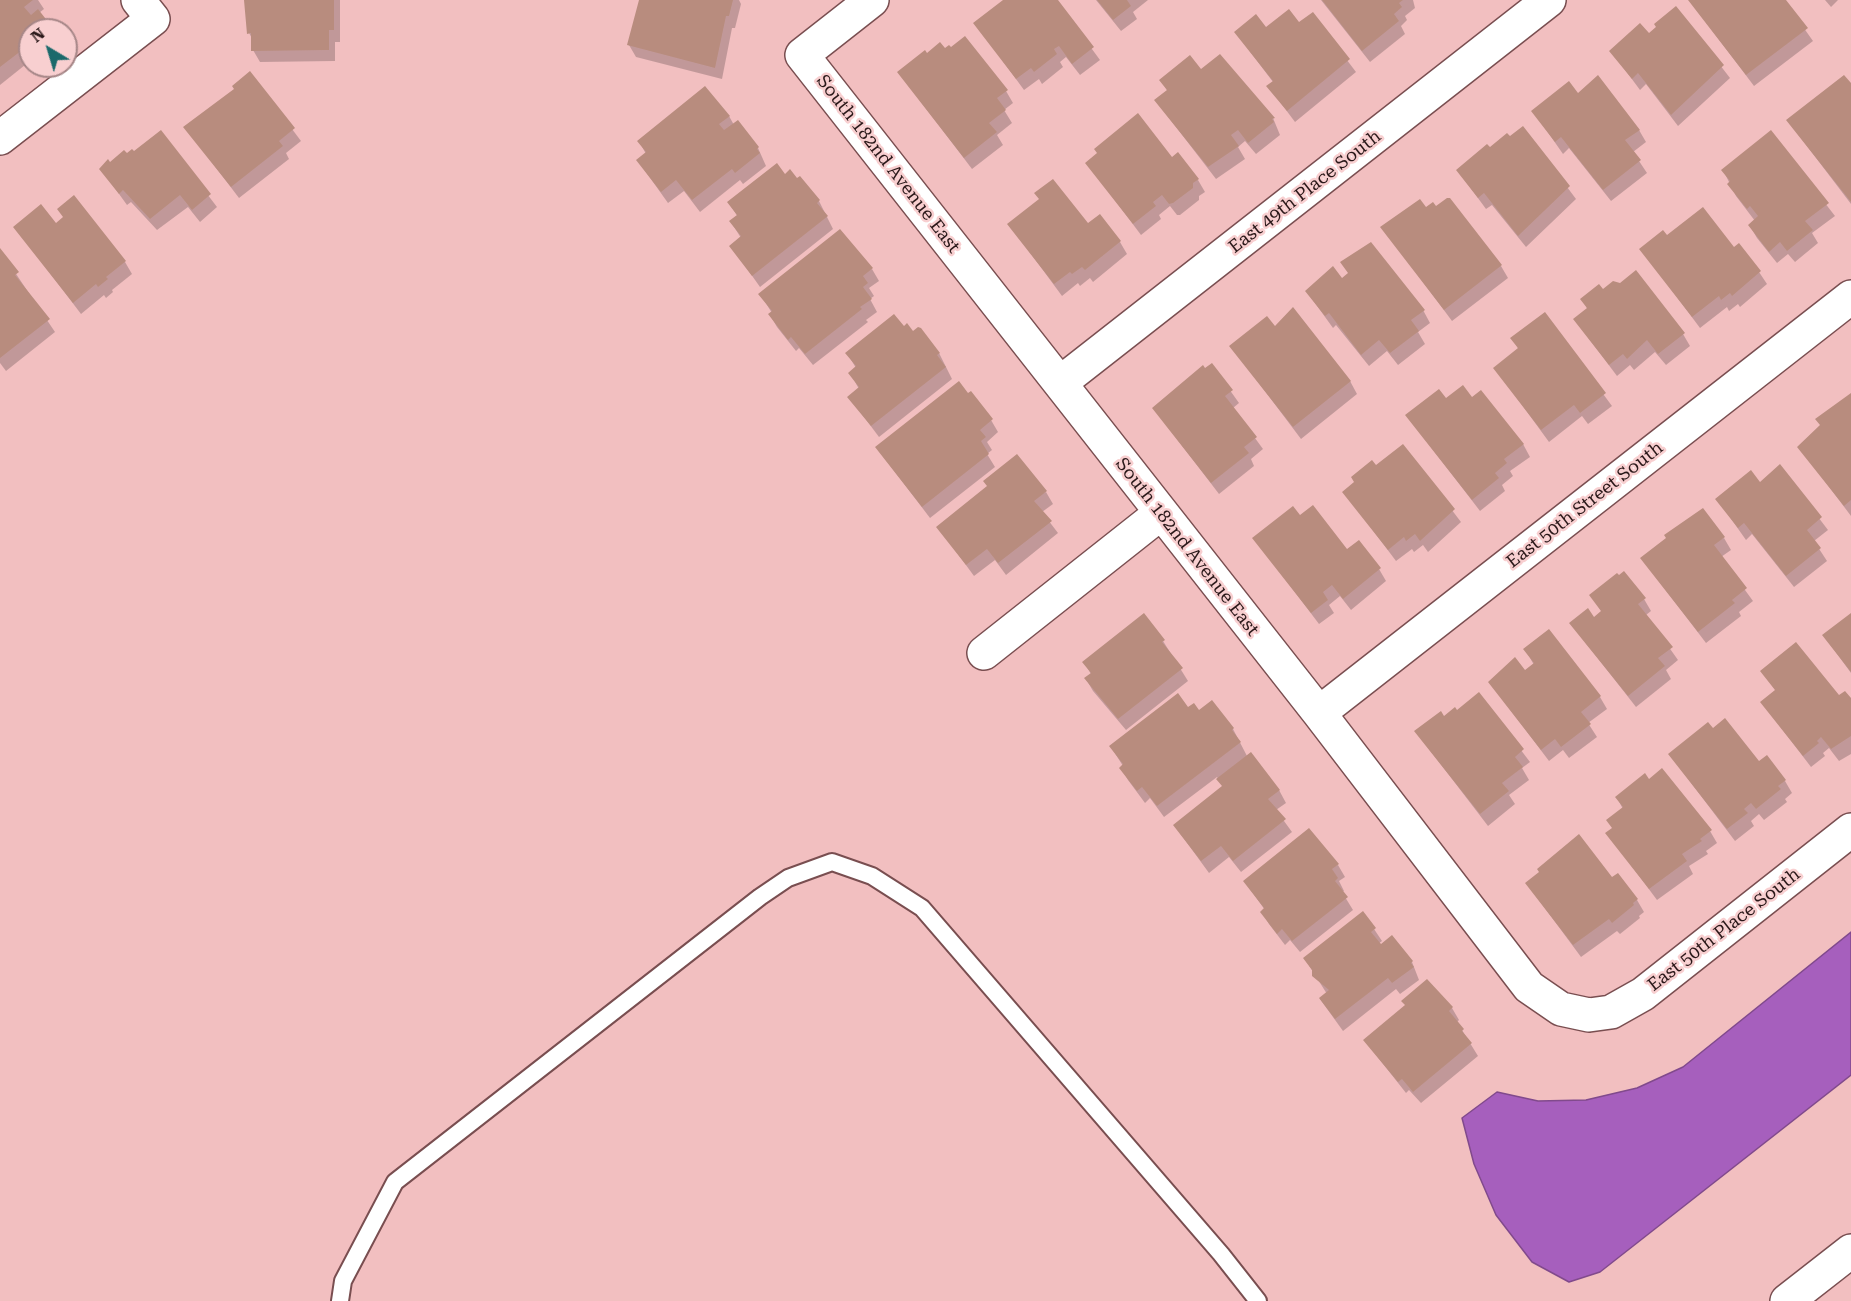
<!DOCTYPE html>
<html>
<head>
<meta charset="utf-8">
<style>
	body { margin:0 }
	#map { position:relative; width:1851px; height:1301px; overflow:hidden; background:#f2bfc0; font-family:"Roboto Serif",serif }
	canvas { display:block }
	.north { position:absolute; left:18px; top:18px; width:60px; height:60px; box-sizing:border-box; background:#f8cfd0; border:2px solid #a68687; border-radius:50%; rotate:322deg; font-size:16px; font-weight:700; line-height:24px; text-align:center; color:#2a1819 }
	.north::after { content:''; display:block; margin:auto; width:21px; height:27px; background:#1b696b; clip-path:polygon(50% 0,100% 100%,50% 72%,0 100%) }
</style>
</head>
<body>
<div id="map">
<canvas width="1851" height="1301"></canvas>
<div class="north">N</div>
</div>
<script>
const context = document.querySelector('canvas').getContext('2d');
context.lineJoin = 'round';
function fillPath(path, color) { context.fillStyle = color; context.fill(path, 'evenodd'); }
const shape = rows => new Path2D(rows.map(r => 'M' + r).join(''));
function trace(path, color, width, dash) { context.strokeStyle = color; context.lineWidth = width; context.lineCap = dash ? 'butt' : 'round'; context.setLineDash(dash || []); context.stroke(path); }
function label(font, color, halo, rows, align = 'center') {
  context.font = font + ' "Roboto Serif",serif'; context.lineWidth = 5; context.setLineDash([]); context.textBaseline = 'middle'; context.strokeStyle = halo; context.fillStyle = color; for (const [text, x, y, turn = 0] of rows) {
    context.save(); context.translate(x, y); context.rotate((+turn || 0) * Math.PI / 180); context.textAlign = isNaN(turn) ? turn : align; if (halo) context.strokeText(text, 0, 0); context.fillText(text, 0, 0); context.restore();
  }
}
const water = shape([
	[1851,932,1851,1075,1600,1272,1569,1282,1532,1262,1496,1215,1474,1164,1462,1118,1497,1092,1538,1101,1586,1100,1637,1088,1683,1067,1851,932]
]);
fillPath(water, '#a65fbd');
trace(water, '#814a8c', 1.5);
fillPath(shape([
	[0,0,38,0,44,9,39,13,52,30,30,30,30,61,0,85],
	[246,0,340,0,340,42,335,42,335,61,260,62,253,50,253,40,249,33],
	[641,0,739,0,741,4,735,28,732,28,722,79,636,57,629,45],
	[1005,0,1056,0,1100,60,1080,75,1066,57,1060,62,1063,67,1042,84,1039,79,1024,90,975,23],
	[1096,0,1148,0,1133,12,1137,19,1121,31],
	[1321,0,1413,0,1415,8,1405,16,1407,20,1401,26,1405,34,1370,62],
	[1689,0,1784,0,1813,41,1754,86],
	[1825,0,1838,0,1831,7],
	[1676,8,1730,78,1678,126,1646,84,1640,90,1611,51,1640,25,1648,35],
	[1312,14,1356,72,1295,122,1268,86,1273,82,1236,33,1299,24],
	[927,55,1006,91,1013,103,1004,110,1012,123,997,135,1003,145,972,169,899,73],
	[250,73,301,141,286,153,289,159,239,198,185,127,236,90],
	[1161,80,1273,118,1280,135,1256,154,1245,141,1238,147,1245,159,1216,179,1156,101,1168,92],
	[1851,86,1851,204,1788,121],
	[1577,95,1639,130,1646,142,1633,152,1647,173,1611,201,1569,148,1563,154,1533,111],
	[729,116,734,125,738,122,758,148,766,166,743,184,740,180,700,212,684,191,668,203,638,161,646,154,639,141],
	[1523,128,1576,199,1526,247,1492,205,1486,209,1458,171],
	[160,132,217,207,200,222,188,207,157,230,131,202,127,205,101,169,134,154],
	[1770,132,1835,216,1812,233,1818,243,1795,262,1788,254,1777,263,1757,238,1750,226,1755,221,1736,196,1723,170],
	[1098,154,1172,159,1198,180,1205,192,1199,196,1199,200,1180,215,1177,215,1170,206,1159,215,1161,219,1141,235,1087,163],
	[785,176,819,201,833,229,760,287,731,246,741,238,731,222,738,217,729,203],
	[1436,208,1501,266,1508,278,1452,321,1382,227,1426,209],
	[1009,224,1088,225,1120,242,1127,254,1093,282,1090,278,1080,286,1078,283,1062,296],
	[56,225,125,262,132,274,112,290,113,292,106,298,104,295,81,314,15,227],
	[1667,237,1734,249,1759,272,1767,284,1740,307,1738,304,1729,311,1727,307,1700,328,1641,249],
	[0,250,55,332,6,371,0,363],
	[872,269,879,281,869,288,874,296,870,299,877,312,866,320,868,322,813,365,799,348,796,351,777,327,770,315,772,313,760,294],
	[1307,292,1423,310,1430,323,1418,332,1425,344,1398,365,1387,351,1369,366,1336,325,1333,328],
	[1582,299,1683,334,1690,346,1666,365,1655,352,1634,370,1630,365,1617,376,1575,320,1588,310],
	[1544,314,1612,406,1588,424,1582,416,1549,442,1495,368,1519,350,1512,338],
	[903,328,939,353,952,379,879,437,849,397,859,389,850,373,856,368,847,353],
	[1275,328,1350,381,1357,394,1301,439,1231,346],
	[1212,365,1239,403,1233,408,1263,449,1251,459,1254,466,1219,494,1154,409],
	[1851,395,1851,516,1799,447],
	[1472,399,1523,444,1530,457,1510,471,1513,476,1502,485,1505,491,1480,511,1407,416,1446,400],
	[991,420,998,432,987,442,992,450,987,454,995,467,930,518,876,447],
	[1403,446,1461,522,1428,552,1423,545,1414,552,1412,549,1396,561,1344,492],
	[1780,467,1828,530,1814,541,1827,561,1794,587,1752,534,1746,540,1717,499,1760,484],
	[1046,492,1053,504,1042,512,1058,533,1006,575,995,560,974,576,938,527],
	[1300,517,1347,551,1379,569,1386,581,1351,610,1340,596,1329,605,1334,613,1319,624,1254,538],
	[1724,538,1731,550,1721,557,1753,601,1739,612,1741,616,1706,643,1642,559],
	[1591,596,1644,599,1651,611,1646,615,1678,660,1666,670,1671,679,1636,707,1571,624,1594,619,1602,612],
	[1851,615,1851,673,1824,636],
	[1163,641,1188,681,1126,730,1093,691,1086,679,1091,674,1084,662],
	[1525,649,1600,697,1607,709,1588,723,1597,737,1569,758,1563,750,1549,761,1490,683,1525,672,1534,665],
	[1762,671,1851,701,1851,754,1839,761,1829,748,1823,753,1825,756,1811,767,1762,703,1776,691],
	[1479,695,1530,762,1522,768,1529,780,1509,795,1515,804,1488,826,1416,732,1457,712],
	[1188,709,1199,712,1233,729,1247,756,1279,790,1286,803,1276,810,1292,832,1241,872,1229,857,1209,873,1174,825,1223,787,1217,777,1164,817,1150,798,1145,803,1128,780,1121,768,1123,766,1111,747],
	[1670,755,1759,763,1785,781,1792,793,1785,799,1787,802,1764,820,1759,814,1751,821,1754,826,1735,841],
	[1649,781,1710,831,1717,843,1706,851,1708,854,1689,866,1693,874,1657,900,1607,833,1613,829,1623,809,1617,798],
	[1338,865,1345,877,1339,881,1344,891,1342,892,1353,910,1300,952,1290,940,1285,945,1269,924,1262,912,1265,910,1245,882],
	[1527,884,1637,900,1644,912,1639,916,1640,918,1620,934,1617,931,1581,957],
	[1374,929,1382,941,1378,944,1412,962,1419,980,1400,994,1396,989,1343,1031,1320,999,1327,994,1305,959],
	[1406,1007,1452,1008,1459,1020,1457,1022,1478,1056,1421,1103,1409,1090,1406,1093,1365,1041]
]), '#0003');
fillPath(shape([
	[0,0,33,0,24,7,31,15,38,9,52,27,47,30,30,30,30,44,0,67],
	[244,0,334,0,334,30,329,30,329,50,251,51,251,33,247,34],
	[639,0,733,0,729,16,726,16,715,68,627,45],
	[1003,0,1058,0,1094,47,1072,64,1059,46,1054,49,1057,54,1034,72,1031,68,1016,79,973,23],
	[1097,0,1127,0,1131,6,1113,20],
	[1322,0,1403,0,1399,3,1402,7,1394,14,1399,21,1362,51],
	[1688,0,1786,0,1808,28,1746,75],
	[1676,6,1724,65,1671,115,1638,73,1632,79,1609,51,1640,23,1649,33,1656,27,1654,24],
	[1289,9,1299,22,1313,12,1350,59,1287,111,1266,86,1273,81,1234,32,1256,14,1266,27],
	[965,36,1008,90,997,98,1006,110,989,123,997,132,964,158,897,72,925,50,927,53,940,42,945,48,949,45,951,47],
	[1220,54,1275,118,1272,119,1274,122,1248,143,1238,130,1231,135,1239,146,1208,167,1154,100,1167,90,1159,80,1190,55,1201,69],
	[250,71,295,128,279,141,283,146,231,187,183,127,234,89,232,86],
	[1598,75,1640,130,1625,140,1641,160,1603,190,1561,137,1555,142,1531,111,1569,81,1578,93],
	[1844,75,1851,83,1851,202,1786,120],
	[705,86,730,116,719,124,724,130,738,120,759,147,757,149,760,153,735,173,732,169,692,200,676,180,661,192,636,160,646,152,637,141],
	[1138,113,1172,157,1178,152,1199,179,1193,183,1193,188,1173,203,1169,204,1162,195,1153,202,1156,206,1133,224,1085,163,1097,153,1094,149],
	[1523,126,1570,186,1518,236,1484,193,1478,198,1456,170,1487,144,1490,147,1507,133,1510,136],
	[161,130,211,194,192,210,180,195,150,219,123,190,119,194,99,169,108,159,110,162,124,150,127,153,132,149,134,151],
	[1771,130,1829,203,1805,221,1813,230,1787,251,1780,242,1769,252,1748,225,1758,216,1750,206,1747,209,1727,184,1730,181,1721,170],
	[777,163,785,174,790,169,797,178,800,176,820,200,817,203,828,216,752,276,729,246,741,236,729,221,737,215,727,202],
	[1053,179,1088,223,1100,214,1121,241,1085,270,1082,267,1072,274,1070,272,1054,284,1007,224,1039,199,1034,193],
	[74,195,126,261,106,277,108,279,98,287,96,284,73,303,13,227,41,204,56,223,63,217,57,209],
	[1447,198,1450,198,1502,265,1444,310,1380,227,1420,199,1426,207,1433,202,1436,206],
	[1703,207,1734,247,1739,243,1761,271,1732,296,1730,293,1721,300,1719,296,1692,317,1639,249,1663,230,1667,235],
	[840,229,873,268,863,276,868,283,863,287,872,299,860,307,862,309,805,354,791,337,788,340,768,314,772,311,758,294],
	[1371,242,1425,310,1411,320,1419,331,1390,353,1379,340,1361,355,1329,313,1325,316,1305,291,1333,266,1342,278,1348,273,1340,262],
	[0,248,19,272,15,275,50,319,0,358],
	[1636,270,1685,333,1658,354,1647,340,1627,359,1623,354,1609,365,1573,319,1587,308,1580,299,1599,284,1603,289,1613,281,1620,283],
	[1293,307,1351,381,1293,427,1229,346,1267,316,1275,326],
	[1545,312,1606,393,1580,413,1574,405,1541,430,1493,368,1518,348,1510,338],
	[894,314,904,326,907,323,913,331,918,327,921,328,940,353,937,355,946,367,871,426,847,397,859,387,848,373,856,366,845,353],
	[1212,363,1233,390,1225,396,1257,437,1244,447,1249,453,1211,483,1152,408,1203,365,1205,368],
	[959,381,968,393,971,391,993,419,980,430,986,437,981,441,989,454,922,507,875,447],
	[1463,385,1472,397,1481,390,1524,444,1504,459,1507,463,1495,473,1499,478,1472,500,1405,415,1439,389,1446,398],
	[1851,393,1851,500,1844,506,1797,447,1820,425,1815,419],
	[1403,444,1455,509,1420,541,1415,534,1406,541,1404,537,1388,550,1342,492,1354,482,1351,477,1372,460,1376,465],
	[1017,454,1047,491,1034,501,1052,521,998,563,987,549,966,565,936,527,987,486,983,481],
	[1780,464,1822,517,1807,530,1821,548,1786,576,1744,523,1738,528,1715,499,1751,470,1760,482],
	[1313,505,1347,549,1359,540,1381,568,1343,599,1332,585,1323,592,1328,600,1311,613,1252,538,1293,506,1300,515],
	[1703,508,1725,537,1714,545,1747,588,1732,600,1735,603,1698,632,1640,558,1666,538,1664,535],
	[1624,571,1646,598,1638,604,1673,647,1658,658,1665,666,1628,696,1569,623,1588,608,1594,617,1601,611,1589,595,1617,573,1619,575],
	[1144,613,1165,640,1162,642,1183,668,1118,719,1084,678,1091,673,1082,662],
	[1851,613,1851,672,1822,635],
	[1549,629,1601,696,1581,712,1591,724,1561,747,1555,739,1541,750,1488,682,1515,657,1525,670,1534,663,1523,649],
	[1796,642,1839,695,1845,691,1851,698,1851,736,1831,749,1821,737,1817,741,1819,743,1803,756,1760,702,1775,690,1760,671],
	[1479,692,1524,749,1515,757,1523,767,1502,783,1509,791,1480,814,1414,731,1441,711,1444,716,1455,707,1457,710],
	[1178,693,1188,707,1194,703,1199,710,1212,700,1234,728,1232,730,1241,742,1157,806,1142,787,1137,791,1119,768,1123,764,1109,746],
	[1725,718,1759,761,1767,755,1786,780,1778,786,1781,789,1756,809,1751,803,1744,809,1748,813,1727,829,1668,754,1708,722,1713,728],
	[1251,752,1280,790,1268,799,1286,819,1233,861,1221,846,1201,861,1173,825,1222,786,1216,779],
	[1662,768,1712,830,1700,839,1702,841,1682,854,1687,861,1649,889,1605,833,1612,828,1606,820,1623,807,1615,797,1645,773,1649,779],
	[1309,828,1339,864,1332,869,1338,878,1335,881,1348,897,1292,941,1282,929,1277,934,1260,912,1264,908,1243,881],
	[1579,834,1612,877,1618,873,1638,899,1633,903,1634,905,1612,923,1609,919,1573,945,1525,883,1539,872,1537,869],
	[1363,911,1376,928,1371,932,1381,944,1392,935,1413,961,1411,963,1414,967,1392,983,1388,978,1335,1019,1319,998,1329,990,1312,976,1312,970,1303,958],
	[1427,979,1453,1007,1449,1011,1464,1029,1462,1031,1472,1043,1413,1092,1402,1079,1398,1082,1363,1040,1405,1005,1401,1001]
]), '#b88c7e');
const service = shape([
	[340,1301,343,1281,395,1182,760,897,788,878,832,862,872,876,922,908,1221,1254,1258,1301]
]);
const minor = shape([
	[872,0,802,55,1319,713,1529,987,1561,1009,1589,1015,1611,1012,1643,994,1851,830],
	[0,138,153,19,138,0],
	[1060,383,1549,0],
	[984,653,1161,513],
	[1319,713,1851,297]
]);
const tertiary = shape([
	[1787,1301,1851,1251]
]);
trace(service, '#794e50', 20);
trace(minor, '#794e50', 36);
trace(tertiary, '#794e50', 36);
trace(service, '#fff', 16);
trace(minor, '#fff', 33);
trace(tertiary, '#fff', 33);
label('18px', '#2a1819', '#f8cfd0', [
	["South 182nd Avenue East",888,164,52],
	["East 49th Place South",1305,192,-38],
	["East 50th Street South",1585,505,-38],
	["South 182nd Avenue East",1187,547,52],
	["East 50th Place South",1724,930,-38]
]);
</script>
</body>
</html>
